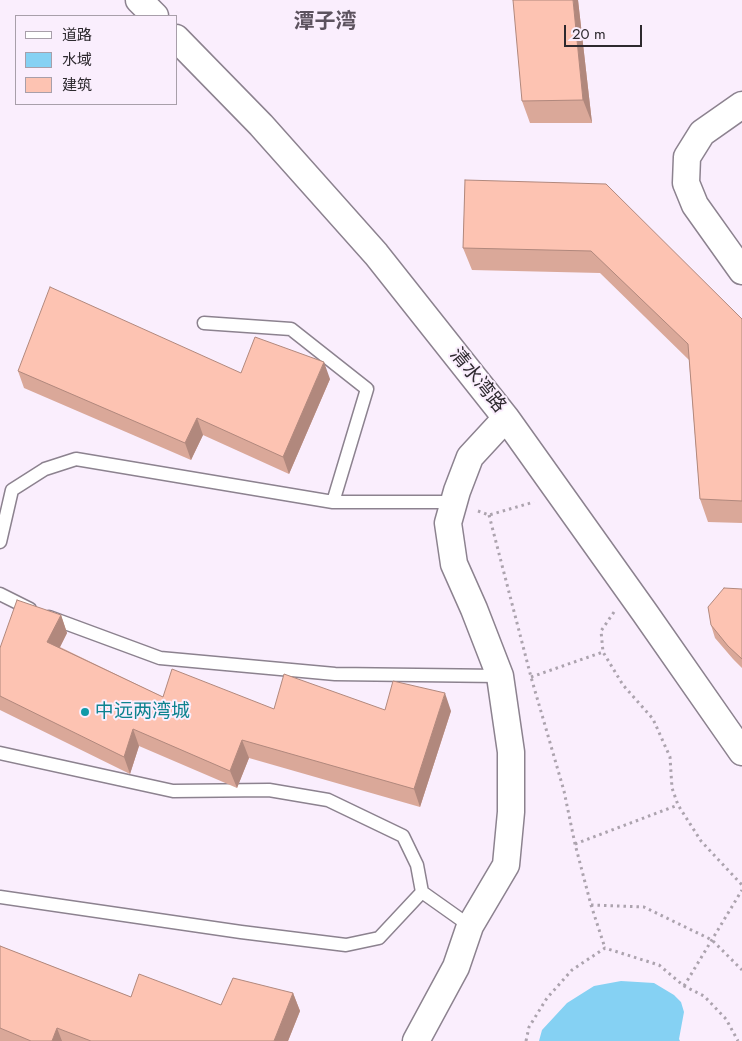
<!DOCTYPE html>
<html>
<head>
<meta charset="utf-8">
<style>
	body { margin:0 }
	#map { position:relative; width:742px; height:1041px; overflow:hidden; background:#faeefd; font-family:Jost,"Noto Sans SC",sans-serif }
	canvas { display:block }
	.legend { position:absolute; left:15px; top:15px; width:162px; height:90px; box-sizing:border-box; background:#faeefd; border:1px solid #a89faa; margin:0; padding:6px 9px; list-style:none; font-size:15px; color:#2d292e }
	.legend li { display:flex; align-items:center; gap:10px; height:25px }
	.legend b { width:25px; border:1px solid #a89faa }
	.scale { position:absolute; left:564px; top:25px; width:78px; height:22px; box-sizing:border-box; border:2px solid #2d292e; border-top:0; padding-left:6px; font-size:15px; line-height:18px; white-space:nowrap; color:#2d292e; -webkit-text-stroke:4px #faeefd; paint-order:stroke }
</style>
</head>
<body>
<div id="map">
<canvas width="742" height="1041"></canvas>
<ul class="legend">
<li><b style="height:6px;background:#fff"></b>道路</li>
<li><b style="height:14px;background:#85d1f3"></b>水域</li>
<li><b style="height:14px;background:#fdc3b2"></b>建筑</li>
</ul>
<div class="scale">20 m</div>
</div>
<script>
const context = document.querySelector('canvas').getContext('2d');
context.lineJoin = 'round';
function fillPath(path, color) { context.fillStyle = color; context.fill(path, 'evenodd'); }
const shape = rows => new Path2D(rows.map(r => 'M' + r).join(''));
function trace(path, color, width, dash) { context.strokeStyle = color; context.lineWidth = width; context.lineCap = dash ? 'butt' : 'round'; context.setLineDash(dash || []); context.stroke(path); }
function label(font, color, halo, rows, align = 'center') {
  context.font = font + ' Jost,"Noto Sans SC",sans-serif'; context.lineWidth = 4; context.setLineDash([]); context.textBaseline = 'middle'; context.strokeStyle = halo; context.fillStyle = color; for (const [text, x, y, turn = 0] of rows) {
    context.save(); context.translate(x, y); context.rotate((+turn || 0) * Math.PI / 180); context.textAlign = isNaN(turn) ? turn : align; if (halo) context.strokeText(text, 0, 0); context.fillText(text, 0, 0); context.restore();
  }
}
fillPath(shape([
	[621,981,654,983,674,995,681,1002,684,1012,679,1039,680,1041,539,1041,542,1030,567,1003,594,986]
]), '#85d1f3');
const lane = shape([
	[204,323,291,329,367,389,333,502],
	[0,542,12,490,45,469,76,459,333,502,454,502],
	[0,594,30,609],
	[49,617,160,658,335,674,500,676],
	[0,753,173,791,269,790,328,800,403,836,417,865,422,892],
	[0,897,241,932,346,945,379,938,422,892,470,926]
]);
const street = shape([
	[139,0,155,16],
	[176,38,261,125,376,254,506,418,645,613,742,752],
	[742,105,702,133,687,157,686,183,695,205,742,271],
	[416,1041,456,967,470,926,506,865,511,812,511,752,500,676,474,609,454,564,448,523,457,491,470,457,506,418]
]);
trace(lane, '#8c828f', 15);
trace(street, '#8c828f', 29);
trace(shape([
	[478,511,489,515,534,502],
	[489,515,531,677,564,791,575,844,591,905,605,948],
	[614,612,601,631,603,652,623,685,653,719,670,757,672,788,678,805,701,841,742,885],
	[531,677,603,652],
	[575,844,678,805],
	[591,905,644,907,712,940,742,970],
	[684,986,742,890],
	[526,1041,529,1027,547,998,572,970,605,948,659,965,684,986,704,996,726,1019,738,1041]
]), '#aca3ae', 3, [2.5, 4]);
trace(lane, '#fff', 12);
trace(street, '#fff', 26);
fillPath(shape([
	[578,0,592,123,530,123,522,101],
	[465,180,742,319,742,523,708,522,700,499,689,360,600,273,472,270,463,248],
	[18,371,241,373,330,379,289,474,203,435,191,460,24,388],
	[742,589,742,668,733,659,715,638,711,625],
	[61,615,67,633,60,647,163,697,274,709,451,711,420,807,249,758,237,788,139,746,130,774,0,710,0,648],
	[0,946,131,997,221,1005,293,993,300,1011,288,1041,0,1041]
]), '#daa899');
fillPath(shape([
	[573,0,578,0,592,123,583,100],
	[324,362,330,379,289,474,283,457],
	[197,418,203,435,191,460,185,443],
	[61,615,67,633,54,659,47,642],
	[445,693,451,711,420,807,414,789],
	[133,729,139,746,130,774,124,757],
	[242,740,249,758,237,788,230,771],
	[293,993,300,1011,288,1041,274,1041],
	[57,1028,62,1041,52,1041]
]), '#b1887d');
const building = shape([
	[513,0,573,0,583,100,522,101,513,0],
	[465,180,606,184,742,319,742,501,700,499,688,344,591,251,463,248,465,180],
	[50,287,241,373,255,337,324,362,283,457,197,418,185,443,18,371,50,287],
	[724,588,742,589,742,659,728,646,711,625,708,607,724,588],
	[17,600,61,615,47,642,163,697,172,669,274,709,284,674,385,710,393,681,445,693,414,789,242,740,230,771,133,729,124,757,0,696,0,648,17,600],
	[0,946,131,997,139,974,221,1005,233,978,293,993,274,1041,91,1041,57,1028,52,1041,31,1041,0,1028,0,946]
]);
fillPath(building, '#fdc3b2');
trace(building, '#b1887d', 1);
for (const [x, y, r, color] of [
	[85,712,5,"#0f9aa8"]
]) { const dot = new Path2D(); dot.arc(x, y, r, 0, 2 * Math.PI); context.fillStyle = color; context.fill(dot); trace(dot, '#faeefd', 2); }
label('19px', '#2d292e', '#faeefd', [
	["清水湾路",477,381,51]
]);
label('19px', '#0d838f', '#faeefd', [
	["中远两湾城",95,712]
], 'left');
label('bold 21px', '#5c525e', '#faeefd', [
	["潭子湾",325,23]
]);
</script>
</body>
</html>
